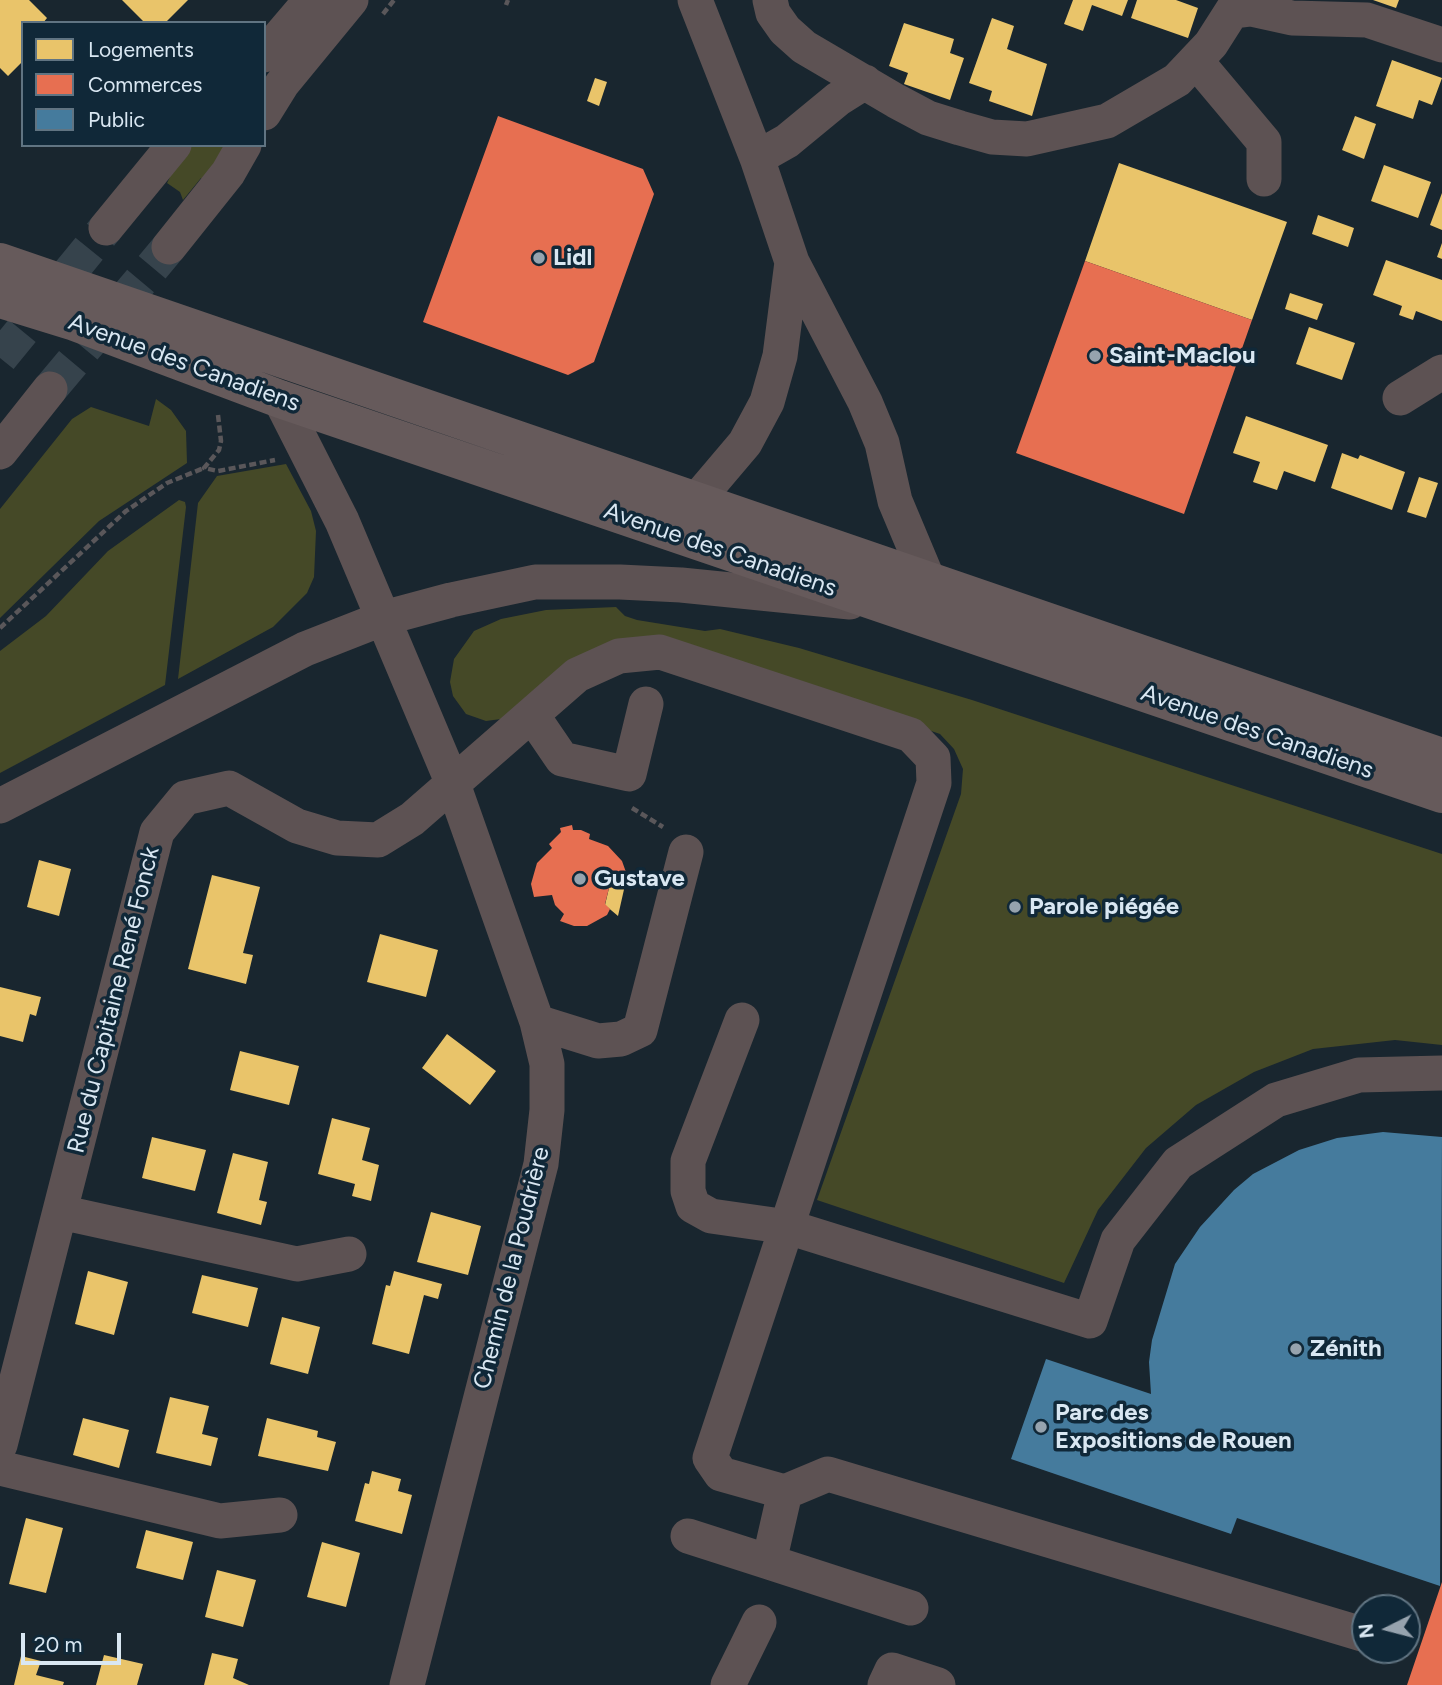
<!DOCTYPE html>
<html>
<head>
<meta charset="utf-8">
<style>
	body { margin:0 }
	#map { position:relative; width:1442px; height:1685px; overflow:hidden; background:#19262f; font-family:Figtree,sans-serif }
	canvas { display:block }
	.legend { position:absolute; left:21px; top:21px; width:245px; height:126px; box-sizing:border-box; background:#102838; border:2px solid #607482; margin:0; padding:9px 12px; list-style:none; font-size:21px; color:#d9e7f2 }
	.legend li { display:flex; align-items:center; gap:14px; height:35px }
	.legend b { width:35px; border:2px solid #607482 }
	.north { position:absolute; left:1351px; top:1594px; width:70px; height:70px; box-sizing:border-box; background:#102838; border:2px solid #607482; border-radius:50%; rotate:264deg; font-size:19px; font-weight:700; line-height:28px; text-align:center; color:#d9e7f2 }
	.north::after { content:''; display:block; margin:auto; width:24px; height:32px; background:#96a3ae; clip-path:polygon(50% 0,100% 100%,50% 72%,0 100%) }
	.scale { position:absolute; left:21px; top:1633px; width:100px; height:32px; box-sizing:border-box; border:4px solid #d9e7f2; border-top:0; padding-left:9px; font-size:21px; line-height:24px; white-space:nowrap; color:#d9e7f2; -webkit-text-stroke:5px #102838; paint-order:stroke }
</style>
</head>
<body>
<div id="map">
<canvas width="1442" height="1685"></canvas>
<ul class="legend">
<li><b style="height:19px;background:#e9c46a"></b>Logements</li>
<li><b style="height:19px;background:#e76f51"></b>Commerces</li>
<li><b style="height:19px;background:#457b9d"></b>Public</li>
</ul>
<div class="north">N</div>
<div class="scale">20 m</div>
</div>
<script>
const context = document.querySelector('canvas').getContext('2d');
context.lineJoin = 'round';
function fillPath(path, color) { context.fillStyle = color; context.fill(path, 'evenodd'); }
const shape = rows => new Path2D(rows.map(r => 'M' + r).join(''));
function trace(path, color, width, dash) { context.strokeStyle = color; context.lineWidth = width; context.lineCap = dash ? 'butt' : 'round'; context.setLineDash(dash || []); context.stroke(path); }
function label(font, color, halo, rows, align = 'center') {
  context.font = font + ' Figtree,sans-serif'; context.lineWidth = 7; context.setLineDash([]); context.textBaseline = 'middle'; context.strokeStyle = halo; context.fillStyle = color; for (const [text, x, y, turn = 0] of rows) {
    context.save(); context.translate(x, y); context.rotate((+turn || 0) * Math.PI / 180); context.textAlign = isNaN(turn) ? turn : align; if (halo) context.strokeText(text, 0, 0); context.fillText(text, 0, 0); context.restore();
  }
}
fillPath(shape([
	[186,145,234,145,208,183,201,178,183,200,180,192,167,183,170,177,164,172],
	[156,399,171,410,186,431,187,463,99,521,0,618,0,509,72,419,91,407,149,426],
	[286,464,311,511,316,531,314,577,307,593,273,627,178,679,198,503,217,476],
	[179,500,185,502,186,507,165,685,0,773,0,651,46,616,108,551],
	[616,607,625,616,637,620,705,631,720,629,799,648,972,700,1442,854,1442,1045,1395,1040,1313,1049,1254,1072,1196,1105,1146,1148,1098,1210,1064,1283,817,1200,961,794,963,769,954,749,940,734,663,639,501,719,486,721,466,714,453,696,450,682,454,659,474,631,501,619,546,610]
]), '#454927');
fillPath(shape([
	[0,0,29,0,47,18,43,23,23,23,23,61,8,76,0,68],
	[122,0,188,0,165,23,145,23],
	[1073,0,1128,0,1122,16,1092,5,1083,31,1064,24],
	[1137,0,1176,0,1198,8,1188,38,1131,18],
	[1373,0,1399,0,1396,8],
	[992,18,1014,26,1007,49,1047,64,1032,116,989,101,992,91,969,83],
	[904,23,954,39,950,53,964,58,950,100,904,84,908,73,889,66],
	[1392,60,1442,78,1432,105,1419,100,1413,119,1376,106],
	[595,78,607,82,599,106,587,101],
	[1355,116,1376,124,1364,159,1342,150],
	[1119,163,1287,222,1252,320,1085,261],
	[1384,165,1431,182,1418,218,1371,201],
	[1442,193,1442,230,1430,225],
	[1318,215,1354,228,1348,247,1312,234],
	[1442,243,1442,259,1437,257],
	[1386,260,1442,280,1442,321,1416,311,1413,320,1399,315,1402,306,1373,295],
	[1290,293,1323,304,1317,320,1285,309],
	[1309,327,1355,343,1342,380,1296,364],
	[1246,416,1328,445,1315,482,1284,471,1277,490,1253,482,1260,462,1233,453],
	[1342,453,1358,459,1360,455,1405,472,1392,510,1331,488],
	[1419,477,1438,483,1426,518,1407,512],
	[39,860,71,869,59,916,27,907],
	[212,875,260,887,243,953,253,955,246,984,188,969],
	[625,885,618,916,605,905,609,888],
	[380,934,438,950,426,997,367,982],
	[0,987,41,997,36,1016,30,1014,23,1042,0,1036],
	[447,1034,496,1071,470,1105,422,1068],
	[240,1051,299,1066,289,1105,230,1090],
	[332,1118,370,1128,362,1160,379,1165,371,1201,352,1196,355,1184,318,1174],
	[152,1137,206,1150,195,1191,142,1178],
	[233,1153,268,1162,259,1200,267,1202,261,1225,217,1213],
	[431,1212,481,1226,468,1275,417,1262],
	[88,1271,128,1282,114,1335,75,1324],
	[394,1271,442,1284,438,1299,424,1295,409,1354,372,1344,386,1285,390,1286],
	[202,1275,258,1288,248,1327,192,1313],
	[282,1317,320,1327,308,1374,270,1364],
	[170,1397,209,1406,202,1434,218,1438,211,1466,156,1453],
	[83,1418,129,1430,119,1468,73,1455],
	[267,1418,318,1431,317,1437,336,1442,328,1471,258,1456],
	[372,1471,401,1479,398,1491,412,1495,402,1534,355,1521,365,1483,369,1484],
	[26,1518,63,1528,46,1593,9,1584],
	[146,1530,193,1542,183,1580,136,1568],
	[322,1542,360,1553,346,1607,307,1597],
	[217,1570,256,1580,243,1627,205,1617],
	[212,1653,238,1659,233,1678,249,1685,204,1685],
	[104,1655,143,1664,137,1685,96,1685],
	[21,1656,41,1661,36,1675,64,1682,63,1685,14,1685]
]), '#e9c46a');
fillPath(shape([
	[498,116,643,169,654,194,594,362,568,375,423,322],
	[1085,261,1252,320,1184,514,1016,453],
	[572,825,573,830,581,830,590,834,589,839,608,846,622,861,627,875,628,884,609,888,605,904,610,909,607,915,587,926,574,926,560,921,564,914,555,905,552,895,534,897,531,884,537,863,552,848,549,844,561,832,560,828],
	[1442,1583,1442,1685,1407,1685,1442,1582]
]), '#e76f51');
fillPath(shape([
	[1383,1132,1442,1137,1440,1586,1237,1518,1231,1534,1011,1459,1046,1359,1151,1394,1149,1362,1152,1340,1175,1264,1200,1227,1234,1190,1253,1174,1299,1150,1337,1138]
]), '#457b9d');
trace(shape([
	[0,358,106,228],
	[50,389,169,247]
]), '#36434c', 35, [35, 18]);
trace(shape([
	[506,5,508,0],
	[383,14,394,0],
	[218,415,221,441,219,450,204,468,218,471,275,460],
	[0,628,126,511,167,483,204,468],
	[632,808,663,827]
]), '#5a575a', 4.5, [7, 3.5]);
trace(shape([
	[695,0,757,158,792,262,865,402,882,443,895,501,929,582],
	[770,0,773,13,785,30,804,47,896,101,928,118,960,128,992,137,1027,139,1107,121,1177,80,1211,44,1239,0],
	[1235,11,1251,9,1292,18,1367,20,1442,45],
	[264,55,311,0],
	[1196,61,1264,142,1264,179],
	[264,113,282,84,351,0],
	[757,158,787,141,838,99,865,82],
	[106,228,174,145],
	[169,247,228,173,244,145],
	[1400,398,1442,372],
	[280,399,342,521,453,784,537,1022,547,1064,547,1110,541,1164,407,1685],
	[0,452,50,389],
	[695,502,745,443,767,402,780,356,792,262],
	[532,715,562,759,629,774,646,704],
	[0,806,305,649,384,618,451,600,535,582,620,582,681,585,850,602],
	[742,1020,688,1161,688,1191,693,1206,711,1216,788,1227,1090,1321,1118,1240,1178,1163,1276,1100,1359,1075,1442,1073],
	[537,1022,598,1041,621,1039,640,1030,686,852],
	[60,1212,297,1264,349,1254],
	[0,1445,157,832,185,798,229,788,297,826,337,838,378,840,412,819,577,675,619,656,660,652,911,735,933,758,934,783,710,1458,721,1474,785,1492,769,1562,688,1536],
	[0,1468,220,1521,280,1515],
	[785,1492,828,1474,1362,1634],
	[769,1562,911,1608],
	[728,1685,759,1622],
	[885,1685,892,1670,938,1685]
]), '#5d5253', 35);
trace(shape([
	[0,262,1442,757],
	[0,299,72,321,280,399,1442,794]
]), '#665a5b', 38);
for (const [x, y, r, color] of [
	[539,258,7,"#96a3ae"],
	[1095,356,7,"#96a3ae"],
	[580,879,7,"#96a3ae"],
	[1015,907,7,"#96a3ae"],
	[1296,1349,7,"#96a3ae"],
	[1041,1427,7,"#96a3ae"]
]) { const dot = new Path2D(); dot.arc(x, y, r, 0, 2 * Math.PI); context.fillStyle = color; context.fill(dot); trace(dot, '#102838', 2.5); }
label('bold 24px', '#d9e7f2', '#102838', [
	["Lidl",553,258],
	["Saint-Maclou",1109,356],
	["Gustave",594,879],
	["Parole piégée",1029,907],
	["Zénith",1310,1349],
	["Parc des",1055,1413],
	["Expositions de Rouen",1055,1441]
], 'left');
label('24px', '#d9e7f2', '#102838', [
	["Avenue des Canadiens",184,363,20],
	["Avenue des Canadiens",720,550,19],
	["Avenue des Canadiens",1257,732,19],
	["Rue du Capitaine René Fonck",114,1000,-76],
	["Chemin de la Poudrière",512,1268,-76]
]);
</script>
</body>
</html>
